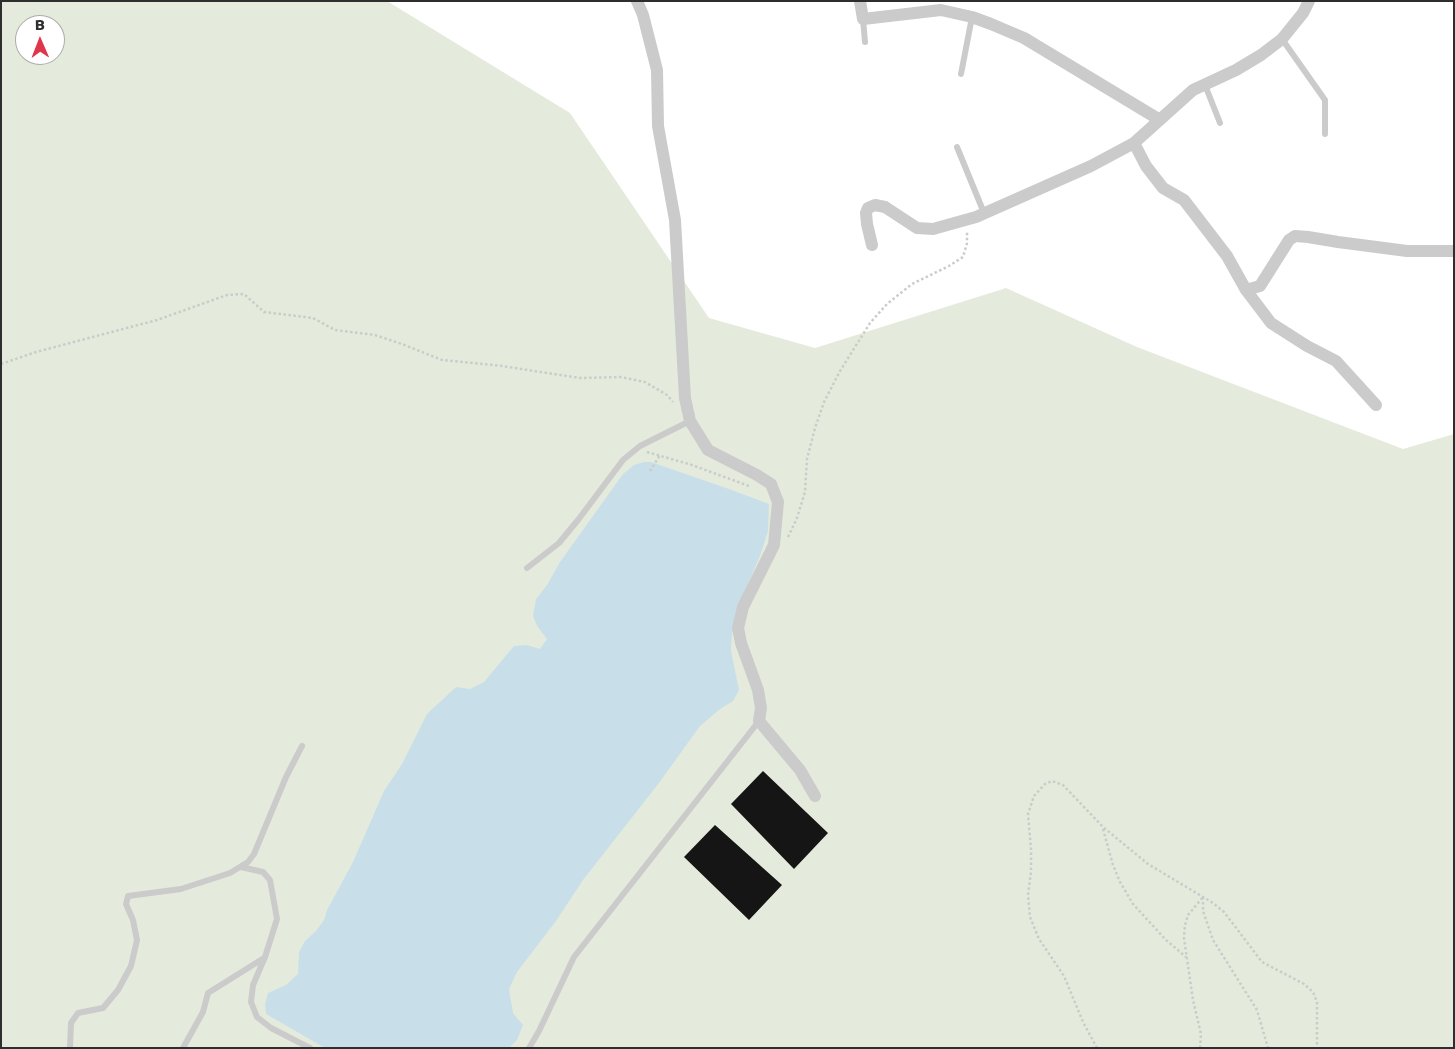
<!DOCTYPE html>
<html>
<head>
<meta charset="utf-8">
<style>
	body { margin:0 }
	#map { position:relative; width:1455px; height:1049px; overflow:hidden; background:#fff; font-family:Rubik,sans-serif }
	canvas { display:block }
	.frame { position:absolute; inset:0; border:2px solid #2e2e2e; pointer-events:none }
	.north { position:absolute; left:15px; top:15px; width:50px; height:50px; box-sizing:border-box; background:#fff; border:1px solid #ababab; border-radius:50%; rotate:359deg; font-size:14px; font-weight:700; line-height:20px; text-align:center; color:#2e2e2e }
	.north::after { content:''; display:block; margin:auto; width:18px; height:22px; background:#df364c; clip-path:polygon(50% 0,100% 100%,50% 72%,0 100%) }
</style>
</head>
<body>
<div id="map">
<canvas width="1455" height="1049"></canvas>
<div class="frame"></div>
<div class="north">B</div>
</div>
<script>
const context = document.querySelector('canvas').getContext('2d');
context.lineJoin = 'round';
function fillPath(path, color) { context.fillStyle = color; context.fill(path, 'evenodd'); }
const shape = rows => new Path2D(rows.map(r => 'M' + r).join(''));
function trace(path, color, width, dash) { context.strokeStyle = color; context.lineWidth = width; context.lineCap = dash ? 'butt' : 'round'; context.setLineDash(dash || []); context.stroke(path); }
fillPath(shape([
	[1,1,387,1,570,113,709,318,815,348,1006,288,1137,347,1403,449,1454,434,1454,1048,1,1048],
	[25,25,55,25,55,55,25,55]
]), '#e5ebdc');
fillPath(shape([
	[644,462,651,462,729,489,769,504,768,531,760,556,736,611,732,634,731,651,739,690,733,701,720,709,700,726,659,783,583,880,556,921,517,972,509,989,513,1013,523,1025,517,1040,509,1048,325,1048,266,1014,265,1004,268,993,286,985,298,974,299,952,305,941,316,931,324,920,327,910,353,862,384,791,402,764,427,714,456,687,470,689,484,682,514,646,527,645,540,649,547,639,537,626,533,616,536,599,547,585,560,562,623,474,634,465]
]), '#c8dfea');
fillPath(shape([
	[763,771,828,833,794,869,731,804],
	[715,825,782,885,749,920,684,857]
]), '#151515');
trace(shape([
	[1,364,36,352,157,320,227,295,244,294,264,312,313,318,335,330,375,335,402,344,442,360,502,366,580,378,620,377,645,382,667,395,673,402],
	[647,452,692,465,749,486],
	[650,471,660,455],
	[788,537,797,518,805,492,807,459,815,428,824,402,840,371,870,323,887,304,912,284,949,266,963,257,967,243,967,231],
	[1103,829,1113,865,1120,882,1133,904,1165,939,1186,957],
	[1203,897,1203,911,1213,940,1257,1010,1268,1048],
	[1097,1048,1083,1022,1064,976,1039,939,1030,917,1028,895,1031,872,1031,849,1028,814,1034,796,1045,784,1052,781,1063,785,1103,827,1148,864,1213,903,1224,912,1262,962,1304,984,1313,992,1317,1002,1317,1048],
	[1200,1048,1201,1034,1193,1000,1184,938,1185,925,1188,915,1203,897]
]), '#cbcbcb', 2.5, [2.5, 2.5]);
trace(shape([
	[863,19,865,42],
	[1282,39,1325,100,1325,134],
	[961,74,972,17],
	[1205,85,1220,123],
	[957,147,984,213],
	[527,568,559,543,578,520,623,460,640,446,690,421],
	[241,867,263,872,270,880,277,919,265,957,253,985,251,1002,257,1017,271,1028,310,1048],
	[70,1048,71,1023,78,1013,103,1008,118,990,131,966,137,940,133,920,126,904,128,896,181,889,230,873,248,862,254,854,286,777,302,746],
	[183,1048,203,1012,208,993,264,958],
	[529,1048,539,1031,574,957,759,721]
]), '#cbcbcb', 6);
trace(shape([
	[637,1,643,15,657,70,658,126,675,220,685,398,690,421,708,450,757,475,771,484,778,502,774,545,743,607,738,628,741,643,758,690,761,708,759,721,800,770,815,796],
	[860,1,863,19,941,10,972,17,991,24,1024,38,1160,120],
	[1134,143,1146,166,1163,188,1184,200,1227,256,1246,290,1260,286,1289,240,1295,236,1308,237,1338,242,1407,251,1454,251],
	[872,245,867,224,866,213,868,208,875,205,885,207,917,228,933,229,976,217,1091,166,1134,143,1193,90,1236,70,1261,55,1282,39,1303,13,1309,1],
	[1246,290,1271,323,1307,346,1336,361,1376,405]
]), '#cbcbcb', 12);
</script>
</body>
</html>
